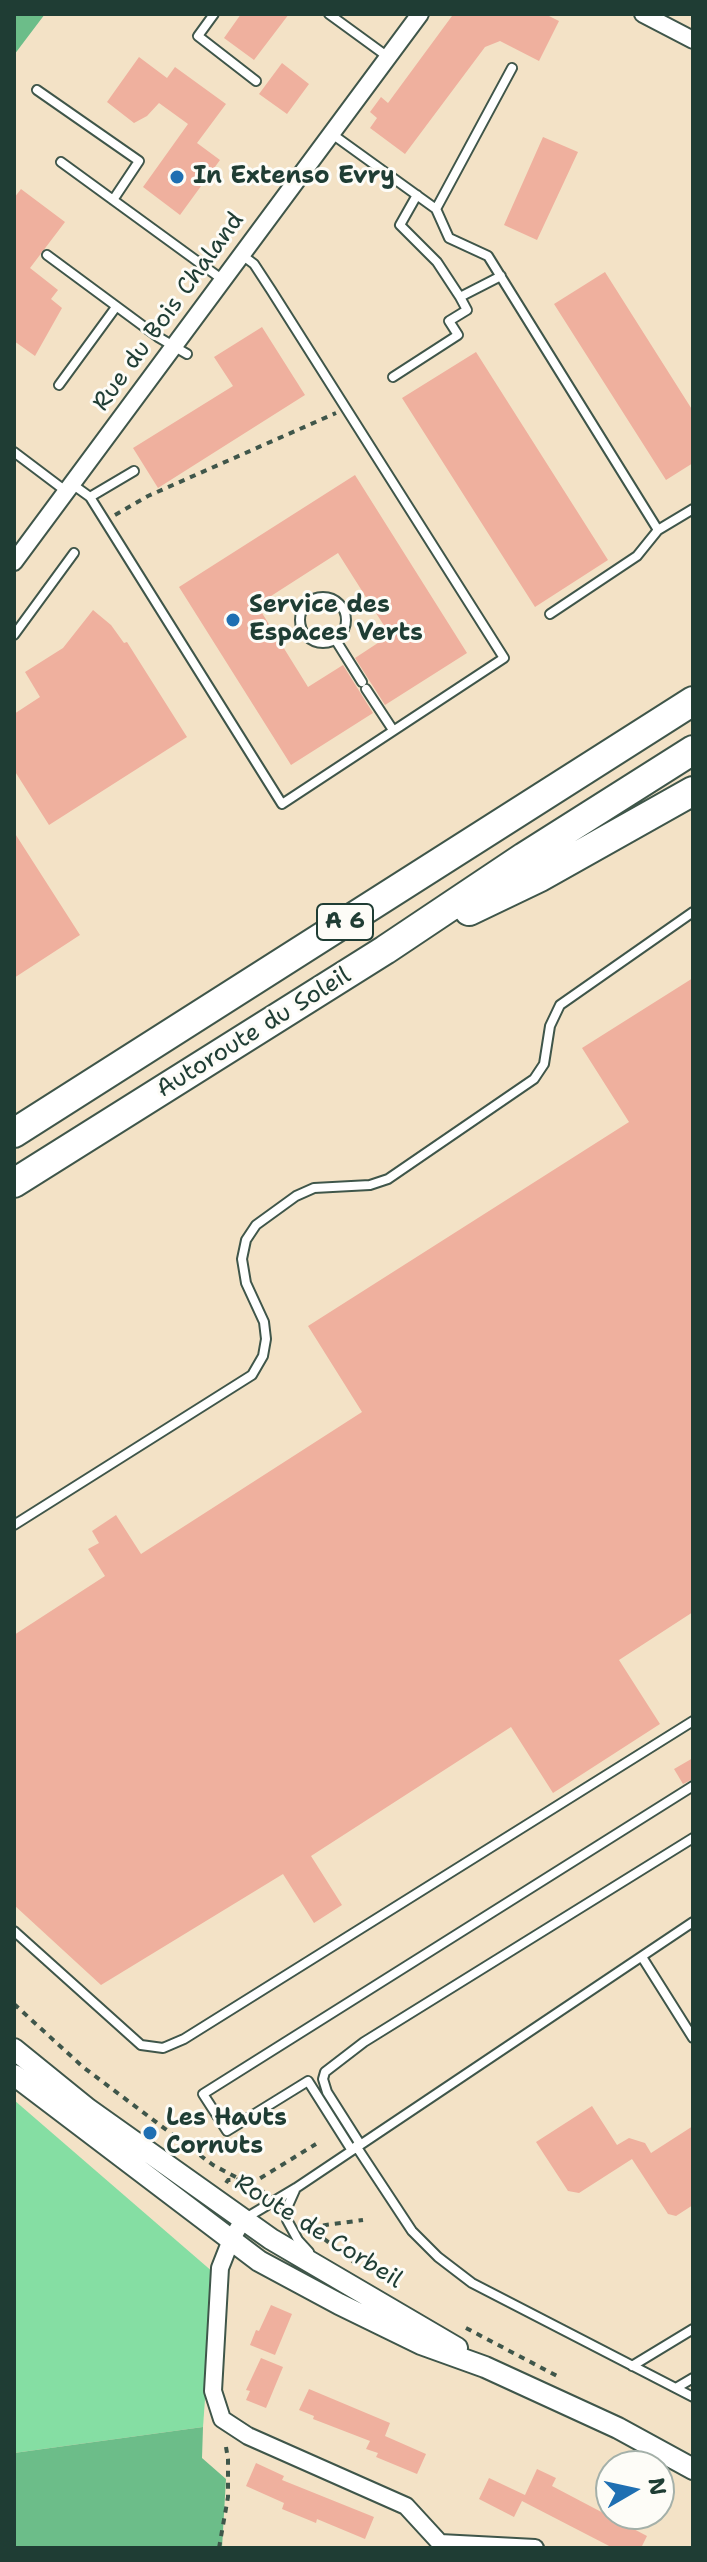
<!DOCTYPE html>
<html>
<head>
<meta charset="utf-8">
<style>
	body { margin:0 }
	#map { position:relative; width:707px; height:2562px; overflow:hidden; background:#f3e2c6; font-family:"Shantell Sans",sans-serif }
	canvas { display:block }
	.frame { position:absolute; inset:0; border:16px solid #1f3d34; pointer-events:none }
	.north { position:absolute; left:595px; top:2450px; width:80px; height:80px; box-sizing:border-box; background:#fdfcf7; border:2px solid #a4b0a9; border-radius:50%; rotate:81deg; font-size:22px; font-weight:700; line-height:32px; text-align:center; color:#1f3d34 }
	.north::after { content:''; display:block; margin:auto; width:28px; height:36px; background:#1f6fb2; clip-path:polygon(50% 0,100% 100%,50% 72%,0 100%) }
</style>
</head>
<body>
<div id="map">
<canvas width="707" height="2562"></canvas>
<div class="frame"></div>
<div class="north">N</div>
</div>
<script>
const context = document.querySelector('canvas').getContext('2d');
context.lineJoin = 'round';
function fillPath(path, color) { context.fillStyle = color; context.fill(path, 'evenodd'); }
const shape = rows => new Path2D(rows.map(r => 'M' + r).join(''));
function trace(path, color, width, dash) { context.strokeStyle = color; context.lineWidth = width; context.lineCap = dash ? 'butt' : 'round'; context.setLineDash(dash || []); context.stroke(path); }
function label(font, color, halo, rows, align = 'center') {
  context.font = font + ' "Shantell Sans",sans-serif'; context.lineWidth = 6; context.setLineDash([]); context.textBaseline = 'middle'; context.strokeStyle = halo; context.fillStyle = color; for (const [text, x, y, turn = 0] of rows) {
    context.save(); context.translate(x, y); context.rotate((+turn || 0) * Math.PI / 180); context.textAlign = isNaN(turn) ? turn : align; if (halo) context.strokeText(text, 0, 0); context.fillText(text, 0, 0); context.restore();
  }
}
fillPath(shape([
	[14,2100,214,2273,203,2427,14,2453]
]), '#85dea3');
fillPath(shape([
	[14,14,45,14,14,55],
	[203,2427,202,2458,226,2479,222,2548,14,2548,14,2453]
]), '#6cbd89');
fillPath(shape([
	[241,14,289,14,254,60,224,38],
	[459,14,545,14,559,21,539,61,500,41,485,47,405,154,370,128,377,118,370,112,381,97,388,103,452,16],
	[139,57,167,78,175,67,226,104,197,143,220,160,180,215,143,187,188,124,159,103,147,116,134,123,107,102],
	[282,63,309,84,287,114,259,94],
	[543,137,578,152,537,240,504,225],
	[21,189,65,222,30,268,58,290,51,299,62,308,35,356,14,341,14,198],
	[605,272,693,411,693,463,666,480,554,304],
	[262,327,305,395,158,488,133,448,233,386,214,357],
	[476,352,608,560,535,607,402,398],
	[355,475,467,653,385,705,355,658,390,635,338,553,257,605,308,687,343,665,373,713,291,765,179,587],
	[93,610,111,625,124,643,127,642,187,737,49,825,14,770,14,714,40,697,25,672,63,648],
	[14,832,80,935,14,978],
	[693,978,693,1612,619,1660,660,1724,553,1793,511,1727,311,1856,342,1905,314,1923,283,1874,101,1985,14,1905,14,1635,105,1576,88,1549,99,1543,92,1531,116,1515,141,1554,362,1412,308,1326,629,1122,582,1048],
	[693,1758,693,1779,683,1784,674,1769],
	[592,2106,617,2145,629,2138,645,2143,651,2153,693,2126,693,2205,676,2216,668,2214,632,2159,579,2193,568,2191,536,2142],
	[271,2305,292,2314,275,2355,250,2345,256,2330,259,2331],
	[261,2358,283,2367,266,2408,246,2400,250,2391,246,2390],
	[309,2389,390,2423,385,2436,426,2454,417,2474,376,2457,378,2453,366,2449,370,2441,313,2419,314,2416,299,2410],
	[256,2463,284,2476,282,2480,374,2517,365,2539,317,2519,316,2523,282,2509,284,2503,246,2486],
	[537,2469,556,2478,552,2486,647,2536,641,2548,613,2548,522,2501,514,2517,479,2499,489,2478,525,2495]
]), '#efb09e');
const service = shape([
	[214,14,198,36,256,81],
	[329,14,388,57],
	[37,90,139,161,113,200],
	[332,134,436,209,449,238,488,256,658,530,693,509],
	[61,162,223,280],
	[417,195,400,225,437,262,460,297,501,276],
	[436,209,512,68],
	[47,255,158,337,187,354],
	[393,377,458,335,449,321,467,310,460,297],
	[59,385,116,307],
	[14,452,67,492],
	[72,484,90,497,282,804,504,658,271,290,254,264,242,255],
	[90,497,134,471],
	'300 620a23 23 0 1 1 46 0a23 23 0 1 1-46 0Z',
	[550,614,637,556,658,530],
	[14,635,74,553],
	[335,639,362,682],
	[366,689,393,730],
	[14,1525,252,1375,263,1356,266,1339,264,1322,246,1283,242,1259,246,1240,256,1225,296,1196,314,1188,370,1185,388,1179,534,1079,544,1064,550,1026,560,1005,693,912],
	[14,1931,141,2045,163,2048,184,2039,693,1721],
	[642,1957,693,2038],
	[360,2144,327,2092,323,2079,325,2072,364,2042,693,1838],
	[356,2146,412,2231,438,2257,472,2283,693,2397],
	[351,2149,308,2081,227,2131,203,2094,693,1786],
	[295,2190,286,2210,287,2220,298,2240,309,2252],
	[244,2219,296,2188,693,1922],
	[632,2366,693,2329],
	[676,2388,693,2378]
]);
const minor = shape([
	[643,14,693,40],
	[14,562,420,14],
	[243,2220,231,2240,220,2268,213,2391,222,2419,248,2436,406,2506,440,2543,535,2548]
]);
const tertiary = shape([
	[14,2049,88,2109,271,2239,457,2348],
	[14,2075,259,2261,339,2304,421,2344,485,2367,618,2428,693,2469]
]);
const motorway = shape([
	[469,911,540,877,693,791],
	[14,1133,693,701],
	[14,1183,385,950,524,857,693,750]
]);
trace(service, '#3f564a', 12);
trace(minor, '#3f564a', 20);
trace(tertiary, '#3f564a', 24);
trace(motorway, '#3f564a', 32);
trace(shape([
	[115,515,148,496,336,413],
	[14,2004,83,2067,213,2165,264,2192],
	[245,2181,250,2191],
	[226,2183,228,2180,259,2179,316,2144],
	[305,2224,355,2263],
	[311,2227,363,2220],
	[466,2328,557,2376],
	[219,2548,228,2497,228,2459,225,2441]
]), '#3f564a', 4, [6, 6]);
trace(service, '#fff', 8);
trace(minor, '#fff', 16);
trace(tertiary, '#fff', 20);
trace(motorway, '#fff', 28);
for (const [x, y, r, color] of [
	[177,177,8,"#1f6fb2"],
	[233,620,8,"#1f6fb2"],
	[150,2133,8,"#1f6fb2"]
]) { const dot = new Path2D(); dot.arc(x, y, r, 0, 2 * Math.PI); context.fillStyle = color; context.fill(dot); trace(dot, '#fdfcf7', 3); }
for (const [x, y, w] of [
	[345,922,56]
]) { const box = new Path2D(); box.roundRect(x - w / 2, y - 18, w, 36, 6); context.fillStyle = '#fdfcf7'; context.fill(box); trace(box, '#1f3d34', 2); }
label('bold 22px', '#1f3d34', null, [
	["A 6",345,922]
]);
label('bold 24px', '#1f3d34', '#fdfcf7', [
	["In Extenso Evry",193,177],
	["Service des",249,606],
	["Espaces Verts",249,634],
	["Les Hauts",166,2119],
	["Cornuts",166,2147]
], 'left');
label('24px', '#1f3d34', '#fdfcf7', [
	["Rue du Bois Chaland",169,312,-54],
	["Autoroute du Soleil",254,1033,-32],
	["Route de Corbeil",318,2232,32]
]);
</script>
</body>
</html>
